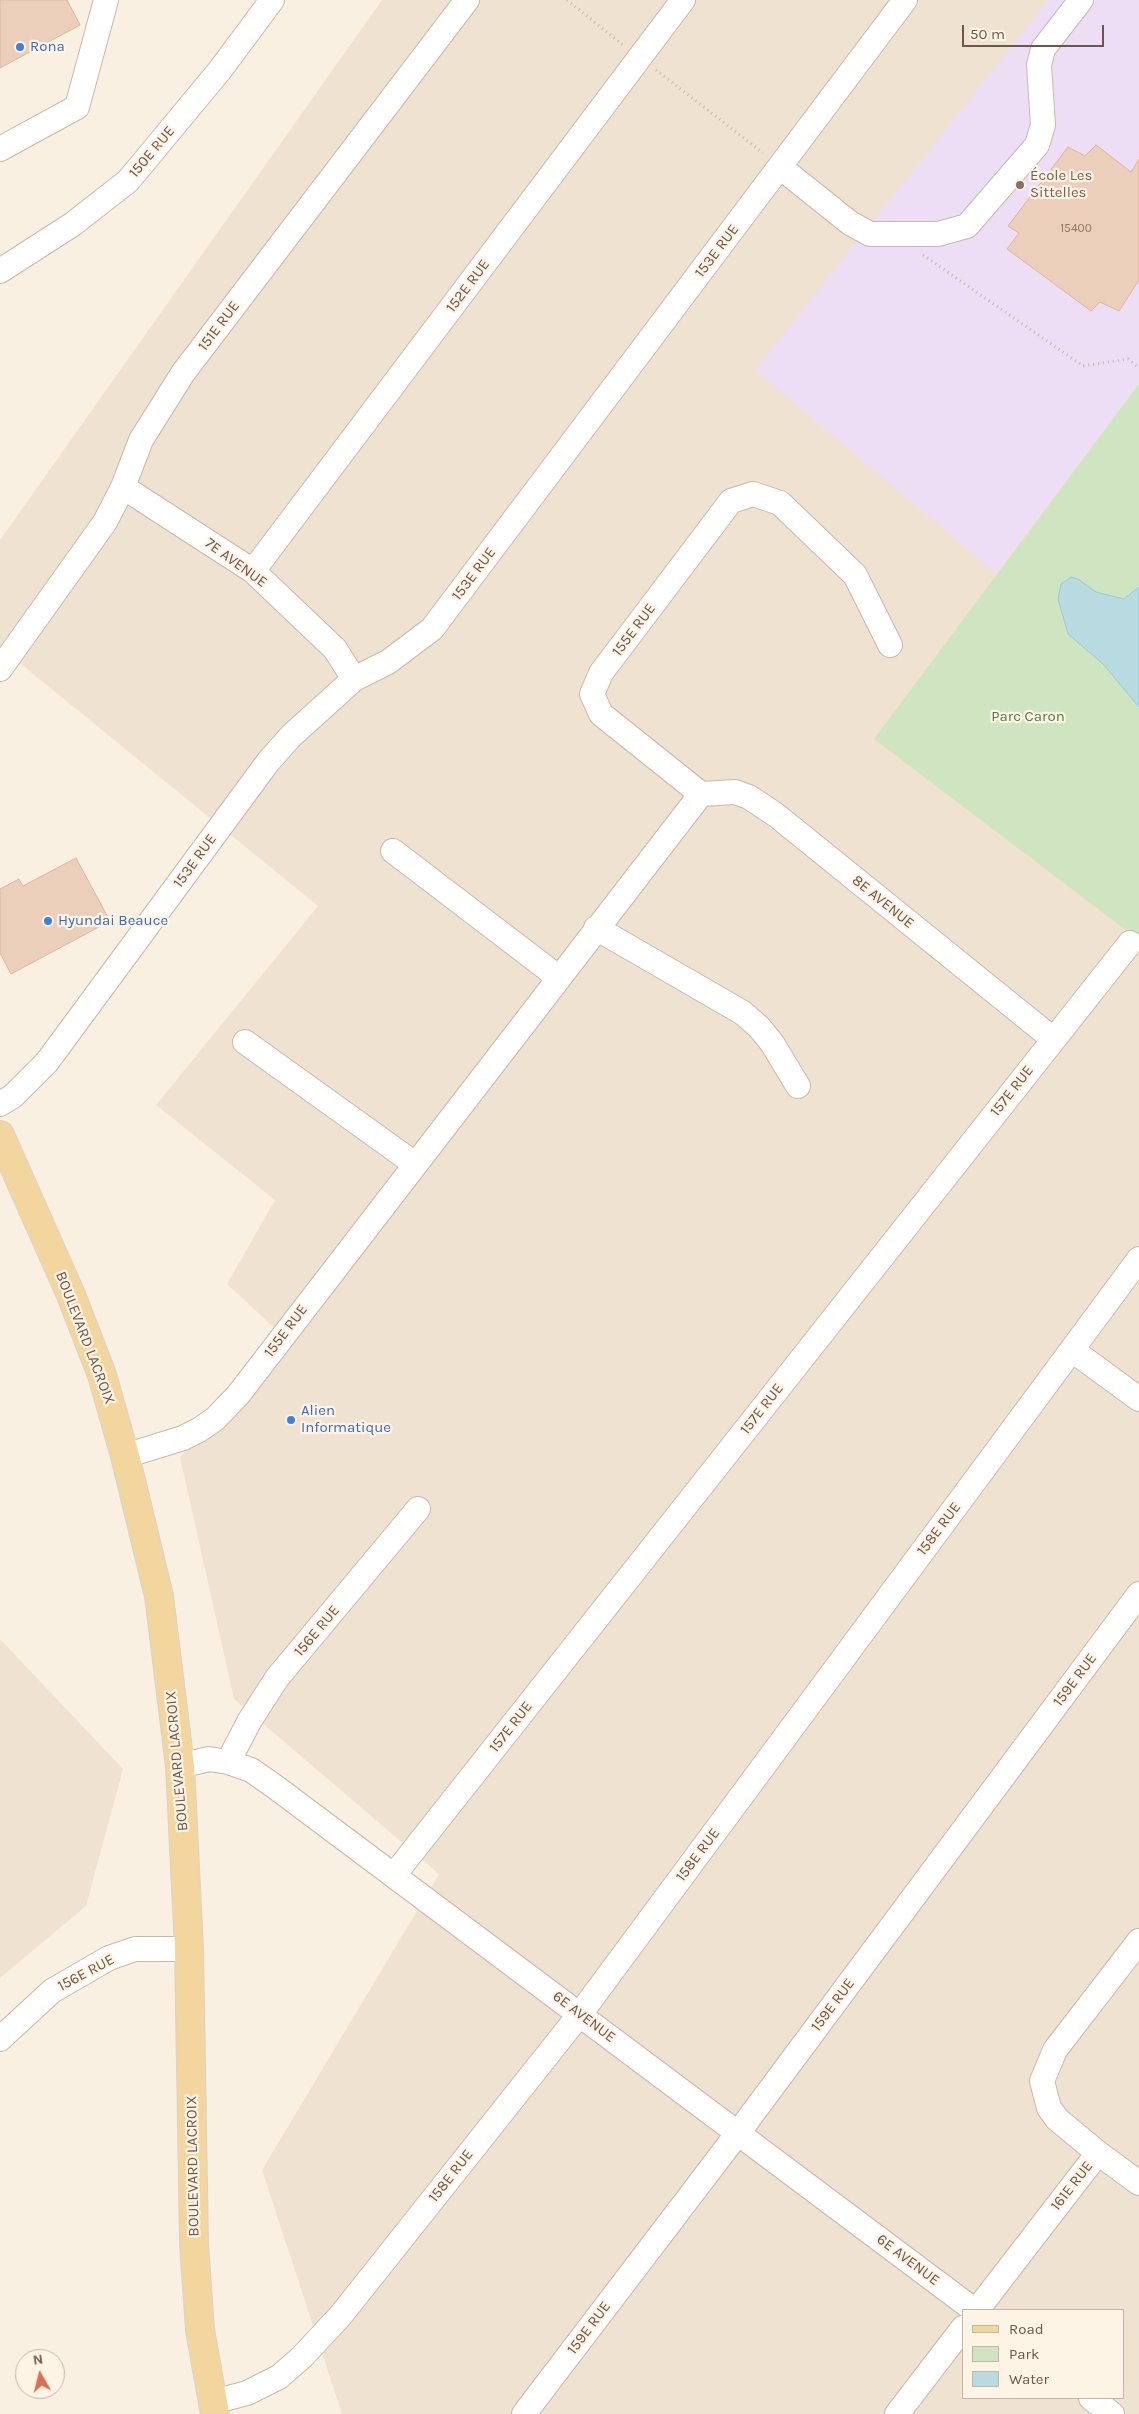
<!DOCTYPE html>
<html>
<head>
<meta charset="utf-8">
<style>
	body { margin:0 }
	#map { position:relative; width:1139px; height:2414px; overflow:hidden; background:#faf0e1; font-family:Karla,sans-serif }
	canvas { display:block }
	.legend { position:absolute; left:962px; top:2309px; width:162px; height:90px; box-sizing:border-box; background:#fdf4e6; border:1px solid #c4b5a8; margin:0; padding:6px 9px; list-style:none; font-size:15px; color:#6e574a }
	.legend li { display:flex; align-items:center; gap:10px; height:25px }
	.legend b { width:25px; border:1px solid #c4b5a8 }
	.north { position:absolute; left:15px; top:2349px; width:50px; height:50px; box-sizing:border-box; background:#fdf4e6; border:1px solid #c4b5a8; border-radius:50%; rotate:352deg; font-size:14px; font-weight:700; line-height:20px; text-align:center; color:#6e574a }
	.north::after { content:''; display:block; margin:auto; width:18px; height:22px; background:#da7050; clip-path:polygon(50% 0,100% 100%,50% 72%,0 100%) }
	.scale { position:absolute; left:962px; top:25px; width:142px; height:22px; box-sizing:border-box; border:2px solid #6e574a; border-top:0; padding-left:6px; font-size:15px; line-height:18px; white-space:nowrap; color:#6e574a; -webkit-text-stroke:4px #fdf4e6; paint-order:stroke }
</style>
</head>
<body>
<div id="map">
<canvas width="1139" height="2414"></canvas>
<ul class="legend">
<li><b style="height:6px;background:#f3d59e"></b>Road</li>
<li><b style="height:14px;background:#cfe5c1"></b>Park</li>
<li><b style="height:14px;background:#b8dae1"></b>Water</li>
</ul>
<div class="north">N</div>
<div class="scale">50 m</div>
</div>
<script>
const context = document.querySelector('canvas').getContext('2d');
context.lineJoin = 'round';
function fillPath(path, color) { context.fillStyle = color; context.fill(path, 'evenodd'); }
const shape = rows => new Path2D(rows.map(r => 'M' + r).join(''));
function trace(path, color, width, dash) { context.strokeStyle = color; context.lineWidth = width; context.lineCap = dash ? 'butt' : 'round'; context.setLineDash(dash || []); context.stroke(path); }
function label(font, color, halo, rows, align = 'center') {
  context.font = font + ' Karla,sans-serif'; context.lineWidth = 4.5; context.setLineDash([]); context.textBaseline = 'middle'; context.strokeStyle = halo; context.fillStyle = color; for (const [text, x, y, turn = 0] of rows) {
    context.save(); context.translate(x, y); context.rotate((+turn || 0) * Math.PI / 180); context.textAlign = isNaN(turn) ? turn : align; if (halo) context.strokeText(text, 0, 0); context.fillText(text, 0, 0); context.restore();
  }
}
fillPath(shape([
	[382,0,1139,0,1139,2414,342,2414,262,2170,439,1874,234,1699,180,1457,282,1335,227,1284,275,1200,156,1105,318,906,0,647,0,540],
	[963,2310,1123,2310,1123,2398,963,2398],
	[0,1639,123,1769,86,1906,0,1978]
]), '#f0e2d0');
fillPath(shape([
	[1048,0,1139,0,1139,384,996,574,755,370]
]), '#eddef5');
fillPath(shape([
	[1139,384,1139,940,874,739]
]), '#cfe5c1');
const water = shape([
	[1071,577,1078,579,1096,592,1124,599,1139,587,1139,707,1103,664,1068,634,1058,599,1061,584,1071,577]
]);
fillPath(water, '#b8dae1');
trace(water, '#9fc9d1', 1);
const building = shape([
	[0,0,67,0,80,25,0,68,0,0],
	[1096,145,1131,172,1139,159,1139,280,1119,311,1100,302,1091,311,1007,249,1019,233,1008,226,1068,147,1085,156,1096,145],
	[76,858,110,921,11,974,0,953,0,889,19,879,23,886,76,858]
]);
fillPath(building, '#eccfbb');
trace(building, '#ddb69d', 1);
const minor = shape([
	[0,149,77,107,106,0],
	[780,167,850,223,870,234,938,234,967,226,1037,145,1043,125,1039,65,1043,49,1081,0],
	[0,271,73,224,128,181,220,70,272,0],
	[123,487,253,571,335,649,354,679],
	[253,571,683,0],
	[0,669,105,522,123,487,141,440,183,373,467,0],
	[701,794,601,714,592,694,601,673,731,501,753,494,780,503,855,575,890,645],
	[701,794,735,792,749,797,776,815,1053,1039],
	[393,851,558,977],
	[596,928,743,1013,759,1027,772,1043,798,1086],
	[245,1042,415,1164],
	[0,1104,13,1096,47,1062,268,762,291,736,354,679,388,662,432,629,905,0],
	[1072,1350,1139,1399],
	[125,1456,183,1438,199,1430,215,1419,238,1395,701,794],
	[228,1762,250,1720,277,1678,418,1509],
	[180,1766,209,1759,228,1762,251,1770,274,1786,974,2310],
	[394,1875,1130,943],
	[1139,1941,1055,2050,1042,2081,1049,2108,1057,2119,1098,2153,1139,2183],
	[0,2039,52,1991,109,1958,135,1949,189,1949],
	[977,2310,1098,2153],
	[1091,2398,1112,2414],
	[213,2402,247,2393,279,2377,302,2357,341,2315,580,2014,1139,1259],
	[524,2414,738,2133,1139,1594],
	[897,2414,963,2328]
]);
const major = shape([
	[0,1135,71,1295,102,1375,125,1456,159,1596,180,1766,189,1949,194,2244,200,2330,215,2414]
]);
trace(minor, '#c9b8a9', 26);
trace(major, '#d9d3d0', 30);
trace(shape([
	[567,0,623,45],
	[656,70,763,153],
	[923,255,1083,366,1128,359,1139,368]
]), '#d0b39f', 3, [1, 4]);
trace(minor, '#fff', 24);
trace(major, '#f3d59e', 28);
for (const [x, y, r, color] of [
	[20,47,5,"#3f7fe0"],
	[1020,185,5,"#8d6e63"],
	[48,921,5,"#3f7fe0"],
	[291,1420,5,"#3f7fe0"]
]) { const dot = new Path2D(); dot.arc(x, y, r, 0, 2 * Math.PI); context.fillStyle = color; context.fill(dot); trace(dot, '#fdf4e6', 2); }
label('12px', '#8e7566', null, [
	["15400",1076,229]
]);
label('15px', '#366cbe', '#fdf4e6', [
	["Rona",30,47],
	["Hyundai Beauce",58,921],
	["Alien",301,1411],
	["Informatique",301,1428]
], 'left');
label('15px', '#6e574a', '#fdf4e6', [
	["150E RUE",152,152,-50],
	["153E RUE",717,251,-53],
	["152E RUE",468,286,-53],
	["151E RUE",219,326,-53],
	["7E AVENUE",236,563,36],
	["153E RUE",474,574,-53],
	["155E RUE",634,630,-53],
	["153E RUE",195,861,-54],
	["8E AVENUE",883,902,39],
	["157E RUE",1012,1091,-52],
	["155E RUE",286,1331,-53],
	["BOULEVARD LACROIX",85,1338,69],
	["157E RUE",762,1409,-52],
	["158E RUE",939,1529,-53],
	["156E RUE",317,1631,-50],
	["159E RUE",1075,1680,-53],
	["157E RUE",511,1727,-52],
	["BOULEVARD LACROIX",177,1761,-95],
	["158E RUE",698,1855,-53],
	["156E RUE",86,1973,-28],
	["159E RUE",833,2005,-53],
	["6E AVENUE",584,2017,37],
	["BOULEVARD LACROIX",193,2166,-91],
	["158E RUE",451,2176,-52],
	["161E RUE",1072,2186,-52],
	["6E AVENUE",908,2260,37],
	["159E RUE",589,2328,-53]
]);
label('15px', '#785e54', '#fdf4e6', [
	["École Les",1030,176],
	["Sittelles",1030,193]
], 'left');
label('15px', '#547946', '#fdf4e6', [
	["Parc Caron",1028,717]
]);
</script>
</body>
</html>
